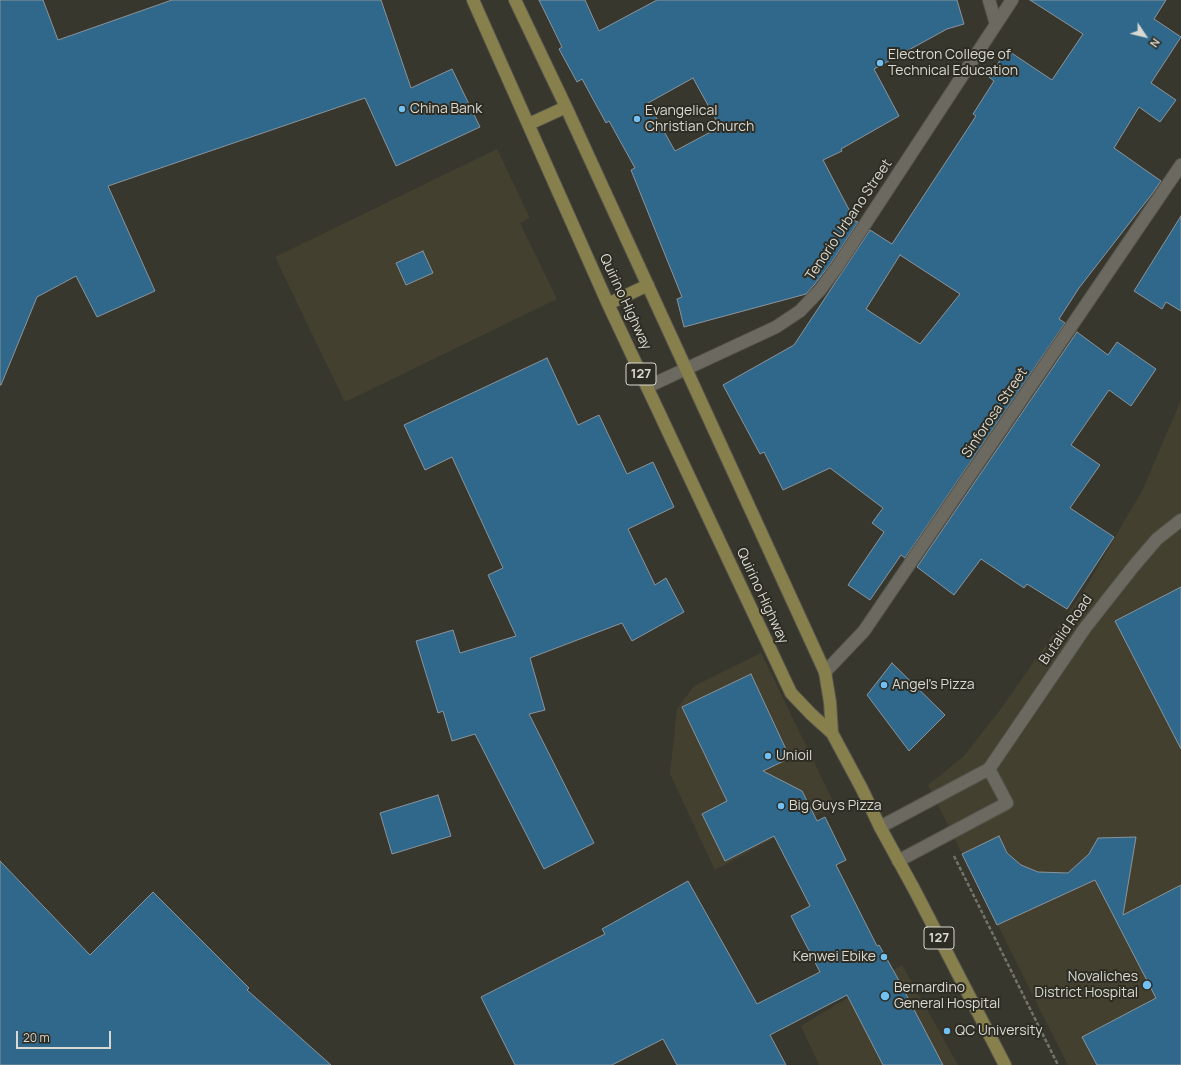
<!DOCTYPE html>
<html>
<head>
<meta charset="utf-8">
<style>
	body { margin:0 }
	#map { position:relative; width:1181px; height:1065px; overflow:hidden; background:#38372d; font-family:Manrope,sans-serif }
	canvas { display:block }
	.north { position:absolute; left:1125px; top:16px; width:40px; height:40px; -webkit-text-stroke:3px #2e2d24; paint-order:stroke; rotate:125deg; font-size:11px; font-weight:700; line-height:16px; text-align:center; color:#d9d8d2 }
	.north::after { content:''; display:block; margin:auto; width:14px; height:18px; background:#d9d8d2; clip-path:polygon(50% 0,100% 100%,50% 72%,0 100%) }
	.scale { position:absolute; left:16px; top:1031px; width:95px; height:18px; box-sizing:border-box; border:2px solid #d9d8d2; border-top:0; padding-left:5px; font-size:12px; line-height:14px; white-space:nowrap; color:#d9d8d2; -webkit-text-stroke:3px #2e2d24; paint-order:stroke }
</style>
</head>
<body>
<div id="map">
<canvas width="1181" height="1065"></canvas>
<div class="north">N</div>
<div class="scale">20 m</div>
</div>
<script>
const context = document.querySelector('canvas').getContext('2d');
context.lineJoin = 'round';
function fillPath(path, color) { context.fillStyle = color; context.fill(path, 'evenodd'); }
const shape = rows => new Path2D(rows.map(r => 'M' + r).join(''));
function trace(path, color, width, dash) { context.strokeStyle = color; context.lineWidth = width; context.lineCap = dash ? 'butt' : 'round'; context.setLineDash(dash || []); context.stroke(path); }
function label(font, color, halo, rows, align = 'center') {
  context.font = font + ' Manrope,sans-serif'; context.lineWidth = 4; context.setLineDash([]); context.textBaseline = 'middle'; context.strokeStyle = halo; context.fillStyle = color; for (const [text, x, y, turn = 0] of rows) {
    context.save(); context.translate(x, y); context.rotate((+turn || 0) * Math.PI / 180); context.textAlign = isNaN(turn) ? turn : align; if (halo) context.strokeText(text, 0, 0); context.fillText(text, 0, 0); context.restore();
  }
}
fillPath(shape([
	[497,149,530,218,520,223,557,299,345,402,275,257],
	[1181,400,1181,1065,1068,1065,1045,1020,928,785,963,757,1000,710,1085,589,1143,489],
	[761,653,835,805,715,870,670,774,677,709,694,686],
	[902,965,958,1065,819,1065,801,1026]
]), '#434030');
const building = shape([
	[0,0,43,0,58,40,172,0,381,0,411,88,452,69,480,127,396,166,365,98,108,186,155,291,97,317,76,276,37,297,1,385,0,385,0,0],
	[539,0,585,0,599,31,657,0,957,0,964,24,947,29,874,69,899,116,841,149,842,151,823,160,855,221,858,222,831,263,814,285,806,294,684,327,677,299,682,297,631,170,635,168,609,121,606,123,582,79,577,82,559,49,562,47,539,0],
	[693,78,720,127,675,151,648,103,693,78],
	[1030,0,1166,0,1154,19,1181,37,1151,83,1176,100,1160,122,1139,107,1114,148,1161,181,1152,194,1079,288,1059,319,1065,323,905,558,901,555,870,600,848,585,884,532,872,523,883,508,830,468,783,490,764,452,760,454,723,385,794,345,870,230,892,244,976,116,973,114,994,81,989,77,1007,50,1052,80,1083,34,1030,0],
	[900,255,960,294,920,344,866,309,900,255],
	[1181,216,1181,311,1166,302,1162,309,1134,291,1181,216],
	[423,251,433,273,406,285,396,263,423,251],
	[1077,332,1108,355,1117,342,1156,369,1131,406,1109,390,1071,445,1100,465,1070,508,1114,537,1067,609,1027,584,1024,588,981,559,954,595,917,567,1077,332],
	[547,358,578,425,599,415,627,474,653,462,674,507,628,529,655,585,666,578,684,612,632,641,622,623,530,658,545,710,529,714,594,843,544,869,475,734,452,741,443,711,438,713,416,641,453,630,460,653,516,636,488,575,503,568,452,457,425,470,404,425,547,358],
	[1181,587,1181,749,1115,621,1181,587],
	[892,663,945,715,909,751,867,695,892,663],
	[751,674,790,758,763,771,802,791,817,821,825,817,846,860,836,865,877,946,879,945,897,977,943,1065,883,1065,847,995,770,1035,786,1065,677,1065,663,1039,612,1065,515,1065,481,997,605,934,602,929,688,881,757,1004,820,972,791,916,810,906,774,836,725,861,702,814,727,801,682,707,751,674],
	[438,795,451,836,392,854,380,813,438,795],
	[999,836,1007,853,1021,865,1038,872,1068,873,1089,854,1098,838,1136,837,1123,915,1181,885,1181,1065,1097,1065,1082,1037,1156,998,1095,880,997,925,962,854,999,836],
	[0,861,90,955,153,892,249,988,247,990,331,1065,0,1065,0,861]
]);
fillPath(building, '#2f688b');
trace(building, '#8a949c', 1);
const lane = shape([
	[880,827,989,769,1085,628,1133,567,1157,539,1181,520],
	[898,861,1007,803,989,769]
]);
const street = shape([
	[989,0,996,24],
	[647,387,776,327,800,311,820,290,837,267,1012,0],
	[825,672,864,631,1181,165]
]);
const primary = shape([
	[473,0,608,304,791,693,811,714,832,733,862,789,880,827,914,889,1005,1065],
	[515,0,566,107,825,672,830,702,832,733],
	[529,124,566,107],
	[608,304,648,285]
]);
trace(lane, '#57564e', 14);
trace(street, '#57564e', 14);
trace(primary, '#57564e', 14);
trace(shape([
	[954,856,1058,1065]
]), '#74736b', 2.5, [4, 2]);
trace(lane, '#6c6a60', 12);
trace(street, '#6c6a60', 12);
trace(primary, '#88804c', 12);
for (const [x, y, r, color] of [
	[880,63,4,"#71c1f5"],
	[402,109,4,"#71c1f5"],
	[637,119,4,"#71c1f5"],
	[884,685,4,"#71c1f5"],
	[768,756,4,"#71c1f5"],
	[781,806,4,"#71c1f5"],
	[884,957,4,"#71c1f5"],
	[1147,985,5,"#71c1f5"],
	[885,996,5,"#71c1f5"],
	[947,1031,4,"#71c1f5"]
]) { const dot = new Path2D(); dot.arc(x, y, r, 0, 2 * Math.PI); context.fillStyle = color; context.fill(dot); trace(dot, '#2e2d24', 1.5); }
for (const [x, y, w] of [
	[641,374,30],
	[939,938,30]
]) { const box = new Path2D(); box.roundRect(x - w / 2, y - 11, w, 22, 3); context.fillStyle = '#2e2d24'; context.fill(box); trace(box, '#d9d8d2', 1); }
label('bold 13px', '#d9d8d2', null, [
	["127",641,374],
	["127",939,938]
]);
label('14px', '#d9d8d2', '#2e2d24', [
	["Electron College of",888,55],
	["Technical Education",888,71],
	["China Bank",410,109],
	["Evangelical",645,111],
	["Christian Church",645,127],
	["Angel's Pizza",892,685],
	["Unioil",776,756],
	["Big Guys Pizza",789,806],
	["Kenwei Ebike",876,957,"right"],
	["Novaliches",1138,977,"right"],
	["District Hospital",1138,993,"right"],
	["Bernardino",894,988],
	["General Hospital",894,1004],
	["QC University",955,1031]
], 'left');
label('14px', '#d9d8d2', '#2e2d24', [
	["Tenorio Urbano Street",849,220,-56],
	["Quirino Highway",625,302,65],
	["Sinforosa Street",995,413,-56],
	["Quirino Highway",762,596,65],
	["Butalid Road",1066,630,-55]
]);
</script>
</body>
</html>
